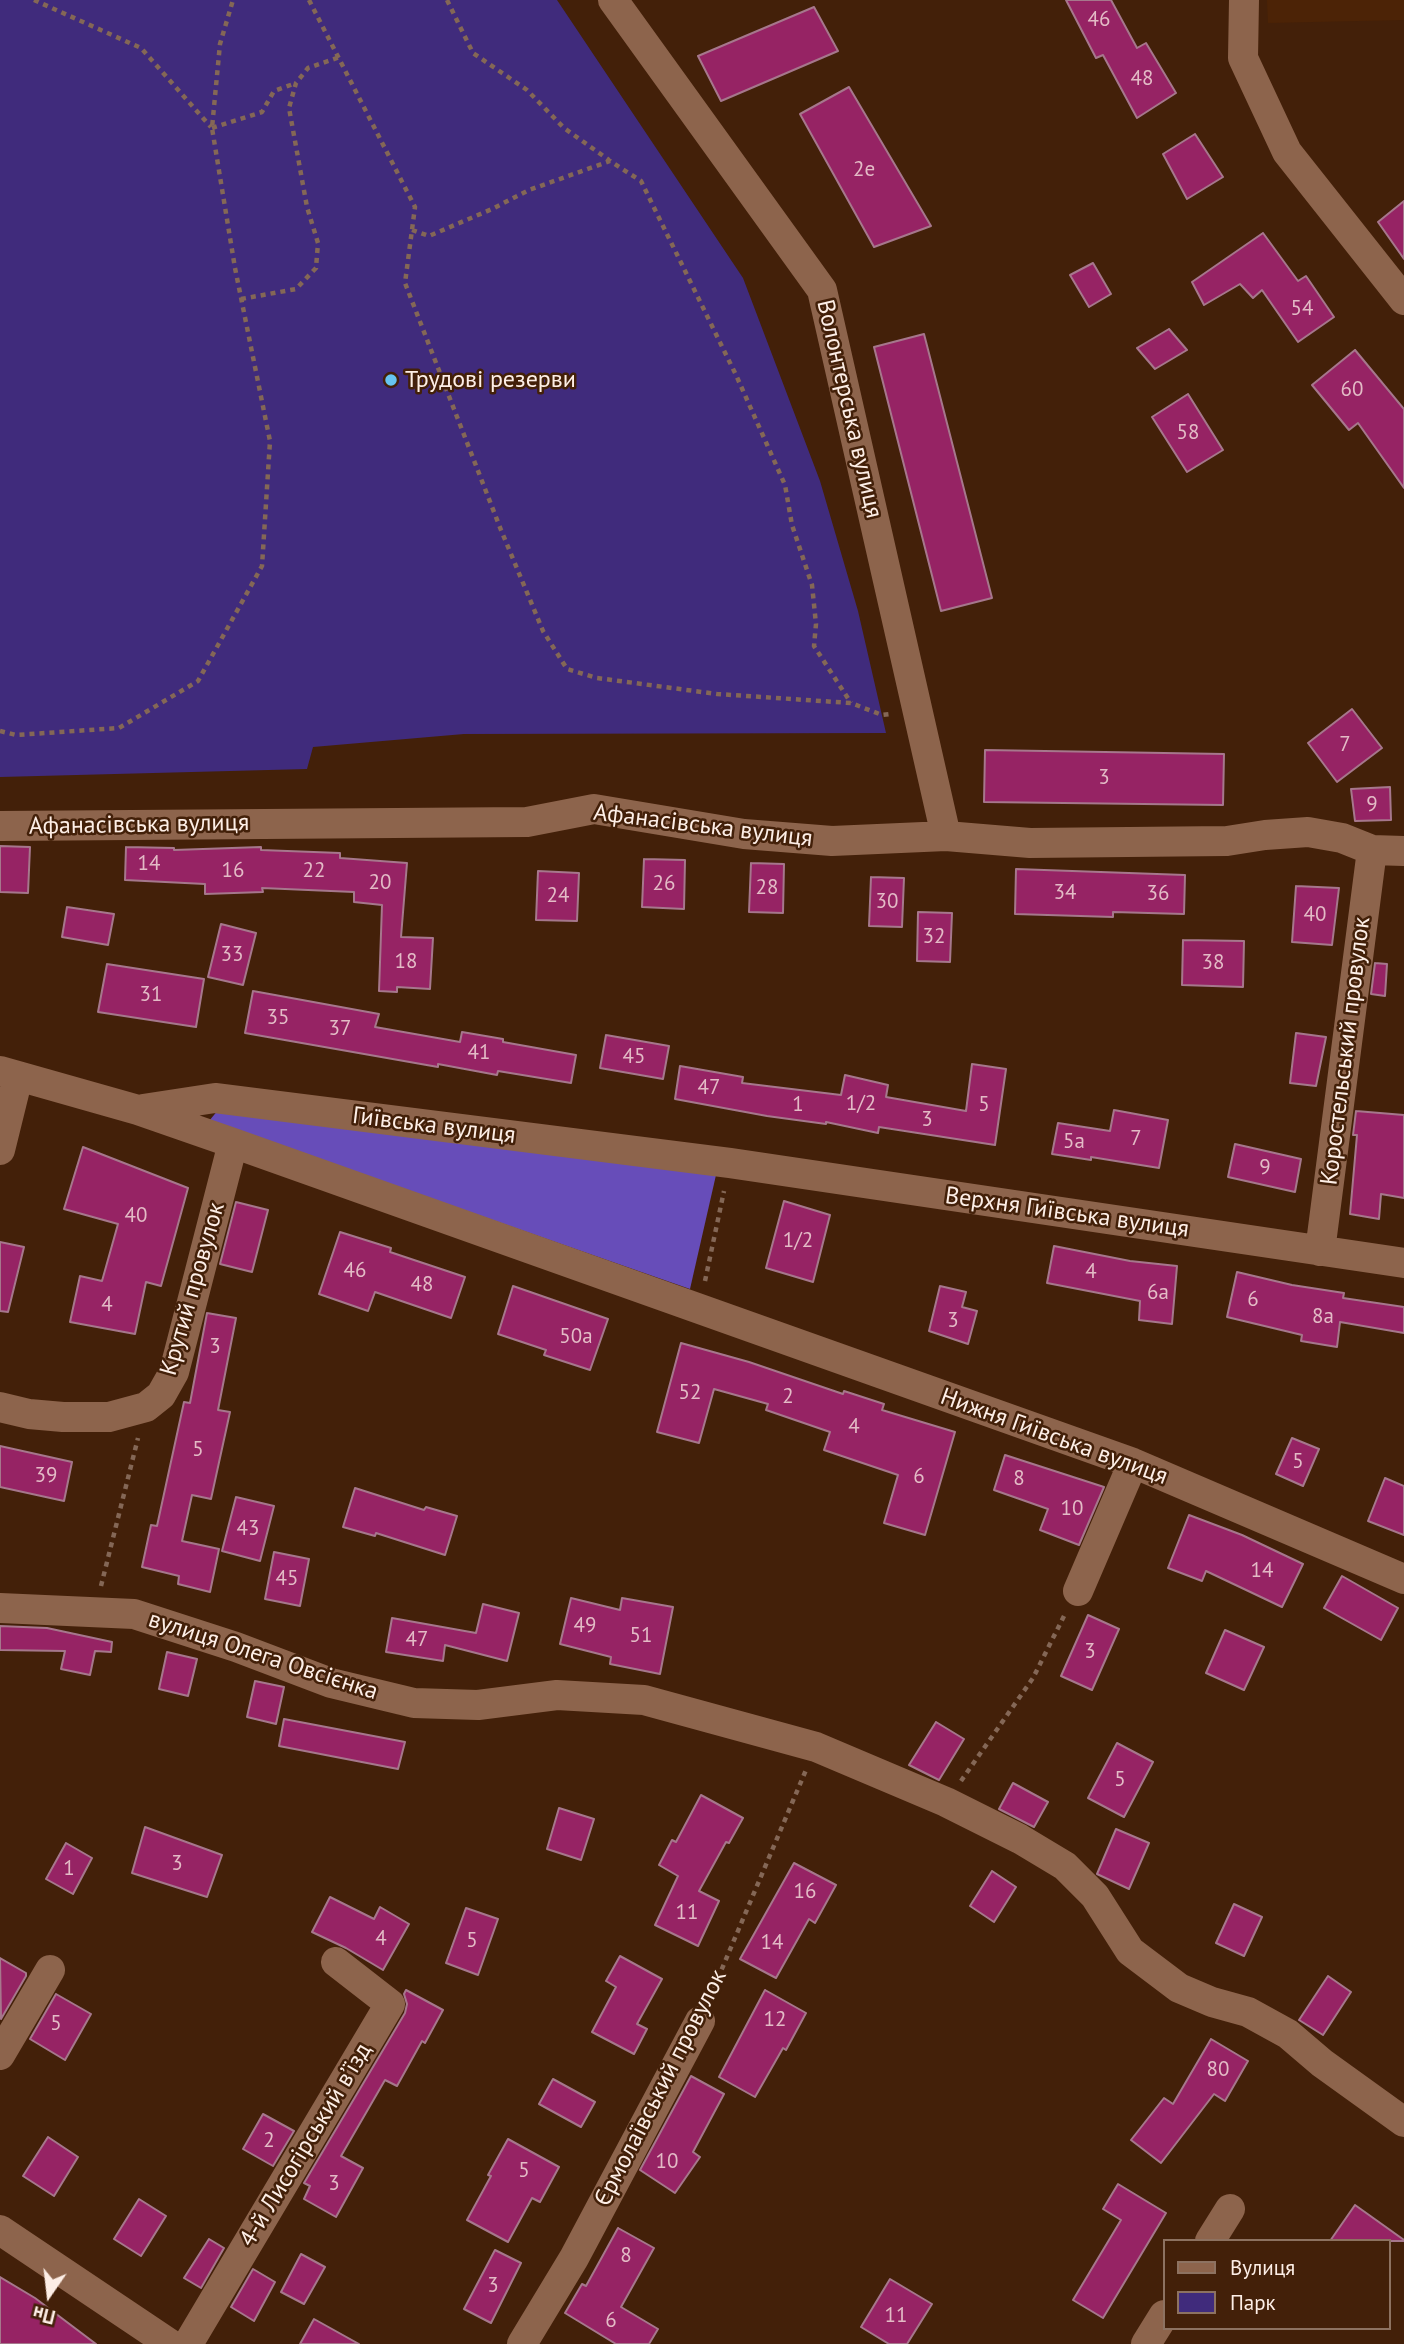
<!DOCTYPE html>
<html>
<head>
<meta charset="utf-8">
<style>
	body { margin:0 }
	#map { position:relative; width:1404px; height:2344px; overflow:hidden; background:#432009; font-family:"PT Sans",sans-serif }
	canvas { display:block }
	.legend { position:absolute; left:1163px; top:2239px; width:228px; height:91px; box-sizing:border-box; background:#432009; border:2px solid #8d7261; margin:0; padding:9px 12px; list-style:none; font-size:21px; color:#fdeee6 }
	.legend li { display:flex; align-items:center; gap:14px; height:35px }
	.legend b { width:35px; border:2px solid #8d7261 }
	.north { position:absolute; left:14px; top:2260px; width:70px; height:70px; -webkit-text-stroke:5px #432009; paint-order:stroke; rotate:194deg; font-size:19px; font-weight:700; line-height:28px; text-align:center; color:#fdeee6 }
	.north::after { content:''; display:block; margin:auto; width:24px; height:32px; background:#fdeee6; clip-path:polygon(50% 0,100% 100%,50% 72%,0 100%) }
</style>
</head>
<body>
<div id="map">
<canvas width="1404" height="2344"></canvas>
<ul class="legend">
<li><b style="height:9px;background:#8d644c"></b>Вулиця</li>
<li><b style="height:19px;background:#402b7c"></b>Парк</li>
</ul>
<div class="north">Пн</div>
</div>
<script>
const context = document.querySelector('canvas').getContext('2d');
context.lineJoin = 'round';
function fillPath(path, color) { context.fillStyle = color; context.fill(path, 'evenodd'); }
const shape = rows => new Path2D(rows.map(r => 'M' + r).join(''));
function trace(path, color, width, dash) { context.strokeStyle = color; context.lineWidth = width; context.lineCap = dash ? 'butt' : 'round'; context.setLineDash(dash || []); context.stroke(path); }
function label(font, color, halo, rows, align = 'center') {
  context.font = font + ' "PT Sans",sans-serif'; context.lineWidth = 5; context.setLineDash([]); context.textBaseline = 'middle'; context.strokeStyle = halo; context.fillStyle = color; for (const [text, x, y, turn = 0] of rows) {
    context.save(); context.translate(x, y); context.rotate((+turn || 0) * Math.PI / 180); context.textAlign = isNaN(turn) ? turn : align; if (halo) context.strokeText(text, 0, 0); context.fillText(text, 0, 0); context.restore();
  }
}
fillPath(shape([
	[1267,0,1404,0,1404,20,1268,23]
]), '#4c2306');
fillPath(shape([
	[0,0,557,0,743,278,820,481,858,611,886,733,464,734,313,747,307,769,0,777]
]), '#402b7c');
fillPath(shape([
	[219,1109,716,1175,690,1289,209,1121]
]), '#674db9');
const building = shape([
	[1066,0,1111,0,1137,48,1146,43,1176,93,1137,118,1103,55,1096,58,1066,0],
	[814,7,838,51,721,101,698,56,814,7],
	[849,87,931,226,874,247,800,114,849,87],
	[1195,134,1223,177,1187,199,1163,154,1195,134],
	[1404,201,1404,259,1378,222,1404,201],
	[1263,233,1298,281,1306,276,1334,317,1298,342,1262,290,1253,298,1240,284,1204,305,1192,282,1263,233],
	[1093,263,1111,294,1089,307,1070,275,1093,263],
	[1169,329,1187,350,1155,369,1137,348,1169,329],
	[924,334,992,598,941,611,874,347,924,334],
	[1355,350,1404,409,1404,488,1358,423,1349,430,1312,385,1355,350],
	[1188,394,1223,450,1187,472,1152,417,1188,394],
	[1352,709,1382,748,1337,782,1308,743,1352,709],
	[985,750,1224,754,1223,805,984,802,985,750],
	[1390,787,1391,820,1355,821,1351,789,1390,787],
	[0,846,30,847,28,893,0,892,0,846],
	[126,847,174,848,174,850,261,847,261,850,340,853,340,858,407,863,401,937,433,938,430,989,397,987,397,992,379,991,382,905,354,902,354,892,262,888,263,892,205,894,205,884,125,880,126,847],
	[644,859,685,860,684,909,642,907,644,859],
	[751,863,784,864,783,913,749,912,751,863],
	[1016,869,1185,875,1184,914,1113,912,1113,917,1015,914,1016,869],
	[538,871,579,873,577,921,536,920,538,871],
	[871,877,904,878,902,927,869,926,871,877],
	[1296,886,1339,888,1332,945,1292,942,1296,886],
	[67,907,114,914,108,945,62,937,67,907],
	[918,912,952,913,950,962,917,961,918,912],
	[221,924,256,933,243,985,208,977,221,924],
	[1183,940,1244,941,1243,987,1182,985,1183,940],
	[1375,963,1387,964,1385,996,1371,994,1375,963],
	[107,964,204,979,196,1027,98,1012,107,964],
	[253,991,379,1014,375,1027,460,1042,462,1032,503,1039,503,1042,576,1055,571,1083,498,1071,497,1075,438,1064,438,1067,245,1033,253,991],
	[1296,1033,1326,1037,1316,1086,1290,1083,1296,1033],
	[606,1035,669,1046,663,1079,600,1068,606,1035],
	[972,1064,1006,1069,995,1145,879,1127,878,1133,826,1122,826,1124,767,1116,675,1099,680,1066,743,1077,742,1083,841,1095,845,1075,888,1085,886,1097,966,1111,972,1064],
	[1114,1110,1168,1120,1159,1168,1091,1157,1091,1160,1052,1154,1058,1123,1110,1131,1114,1110],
	[1356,1111,1404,1115,1404,1198,1381,1194,1379,1219,1350,1214,1357,1135,1353,1135,1356,1111],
	[1235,1144,1301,1159,1295,1192,1228,1177,1235,1144],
	[83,1147,188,1188,161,1286,146,1282,135,1334,70,1322,80,1276,102,1281,118,1224,64,1209,83,1147],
	[784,1201,830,1215,813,1282,766,1268,784,1201],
	[236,1202,268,1210,252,1272,220,1264,236,1202],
	[340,1232,391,1248,390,1252,465,1277,451,1318,375,1292,368,1311,319,1294,340,1232],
	[0,1242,24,1247,8,1312,0,1311,0,1242],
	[1054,1246,1130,1261,1177,1266,1172,1324,1139,1320,1140,1301,1047,1283,1054,1246],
	[1237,1272,1292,1285,1344,1293,1343,1298,1404,1307,1404,1333,1340,1322,1337,1347,1301,1341,1302,1335,1227,1317,1237,1272],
	[513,1286,608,1319,590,1370,544,1355,546,1350,498,1334,513,1286],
	[940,1286,966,1292,962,1307,977,1311,968,1344,929,1331,940,1286],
	[207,1313,236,1318,218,1410,230,1412,211,1499,192,1495,182,1541,219,1549,210,1592,178,1584,179,1576,142,1567,151,1525,157,1526,184,1402,190,1403,207,1313],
	[681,1343,749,1362,843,1394,844,1391,884,1404,882,1410,955,1432,925,1535,884,1523,898,1475,824,1450,830,1432,766,1410,768,1404,714,1389,699,1443,657,1432,681,1343],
	[1292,1438,1319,1449,1303,1486,1276,1474,1292,1438],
	[0,1446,72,1462,64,1501,0,1487,0,1446],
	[1005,1455,1104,1487,1079,1545,1040,1530,1048,1509,994,1490,1005,1455],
	[1385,1478,1404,1486,1404,1535,1368,1521,1385,1478],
	[355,1488,424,1510,426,1507,457,1516,445,1555,376,1533,375,1536,343,1527,355,1488],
	[236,1497,274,1506,260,1561,222,1551,236,1497],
	[1189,1515,1242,1535,1303,1564,1282,1607,1206,1571,1202,1581,1168,1568,1189,1515],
	[274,1552,309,1559,300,1606,265,1599,274,1552],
	[1342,1576,1398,1608,1381,1640,1324,1608,1342,1576],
	[571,1598,620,1610,622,1598,673,1607,660,1674,610,1664,611,1657,560,1644,571,1598],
	[483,1604,519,1613,507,1661,445,1645,443,1661,386,1652,392,1618,476,1633,483,1604],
	[1088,1615,1119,1629,1092,1690,1061,1676,1088,1615],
	[0,1626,47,1628,112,1642,111,1652,95,1651,90,1675,61,1669,65,1651,0,1650,0,1626],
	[1225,1630,1264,1647,1244,1690,1206,1673,1225,1630],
	[167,1652,197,1659,188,1696,159,1689,167,1652],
	[255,1681,284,1687,276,1724,247,1717,255,1681],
	[284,1719,405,1742,398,1769,279,1746,284,1719],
	[936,1722,964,1739,939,1780,909,1765,936,1722],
	[1117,1743,1153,1762,1124,1817,1088,1798,1117,1743],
	[1013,1783,1048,1802,1034,1827,999,1809,1013,1783],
	[701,1795,743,1818,729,1843,726,1842,699,1891,719,1901,698,1946,655,1925,678,1876,659,1865,672,1840,676,1842,701,1795],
	[559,1808,594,1819,581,1860,547,1849,559,1808],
	[145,1827,222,1855,207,1897,132,1873,145,1827],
	[1116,1829,1149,1843,1129,1889,1097,1874,1116,1829],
	[66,1843,92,1858,73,1894,46,1879,66,1843],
	[794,1863,836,1885,815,1923,809,1919,776,1978,740,1959,794,1863],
	[992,1871,1016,1887,994,1922,970,1906,992,1871],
	[330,1897,374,1919,380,1907,409,1924,383,1970,346,1948,312,1932,330,1897],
	[1234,1904,1262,1917,1244,1956,1216,1943,1234,1904],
	[466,1908,498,1919,478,1975,446,1963,466,1908],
	[620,1956,662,1979,637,2024,647,2029,634,2054,592,2032,616,1987,606,1981,620,1956],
	[0,1958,26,1973,26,1976,1,2019,0,1958],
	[1328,1976,1351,1992,1323,2035,1299,2020,1328,1976],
	[406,1990,443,2010,425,2043,422,2041,397,2086,385,2080,341,2156,363,2168,336,2217,304,2199,310,2186,304,2183,405,2013,407,2004,404,1994,406,1990],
	[765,1990,806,2013,786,2050,783,2048,755,2097,719,2077,765,1990],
	[56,1994,91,2014,65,2060,30,2039,56,1994],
	[1211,2039,1248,2061,1225,2101,1214,2094,1161,2163,1131,2140,1164,2098,1173,2104,1211,2039],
	[691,2076,724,2094,693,2152,700,2157,675,2193,640,2170,691,2076],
	[553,2079,595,2102,581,2127,539,2104,553,2079],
	[263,2114,294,2131,273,2166,243,2149,263,2114],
	[48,2137,78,2157,54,2196,23,2176,48,2137],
	[508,2139,559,2167,540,2202,532,2198,508,2242,467,2220,491,2176,488,2175,508,2139],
	[1118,2184,1166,2213,1103,2318,1073,2300,1121,2220,1103,2209,1118,2184],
	[139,2199,166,2216,141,2256,114,2239,139,2199],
	[1355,2205,1404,2240,1404,2241,1330,2241,1355,2205],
	[618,2228,654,2248,621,2307,658,2329,649,2344,616,2344,565,2313,582,2284,586,2286,618,2228],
	[209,2239,224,2248,201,2288,184,2278,209,2239],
	[495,2250,521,2263,491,2323,464,2309,495,2250],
	[301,2254,325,2267,304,2304,281,2292,301,2254],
	[253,2269,275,2282,254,2321,231,2307,253,2269],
	[0,2277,35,2298,96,2344,0,2344,0,2277],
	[890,2279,932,2304,907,2344,889,2344,861,2327,890,2279],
	[314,2319,359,2344,300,2344,314,2319]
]);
fillPath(building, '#962364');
trace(building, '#a6778c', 2);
trace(shape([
	[34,0,141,48,211,127],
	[309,0,415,207,405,283,501,530,543,631,567,669,597,678,717,694,851,703,882,715,890,714],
	[447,0,473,53,527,90,564,128,609,160],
	[212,128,262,112,274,91,296,83],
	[412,230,429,236,492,209,529,190,610,161,641,181,736,375,785,485,792,525,812,585,816,624,814,646,851,703],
	[241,299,296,289,316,268,318,243,307,207,289,108,296,83,308,68,340,57],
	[0,731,16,735,119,728,198,681,262,566,270,441,235,268,212,128,220,44,233,0],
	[705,1281,724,1191],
	[101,1586,138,1438],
	[961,1781,1033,1678,1065,1614],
	[710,1997,806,1770]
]), '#846756', 4.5, [5, 5]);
trace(shape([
	[613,0,822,290,946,836],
	[1244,0,1243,58,1287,152,1404,300],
	[0,826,527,822,594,809,744,834,832,841,946,836,1030,843,1227,841,1265,835,1308,832,1342,838,1372,850,1404,851],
	[0,1071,138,1110,233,1143,1133,1463,1404,1579],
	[143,1109,215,1098,730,1163,1404,1263],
	[0,1150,18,1077],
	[1320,1251,1372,850],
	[0,1407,29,1414,63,1417,109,1417,146,1407,161,1395,174,1372,233,1143],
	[1078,1591,1133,1463],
	[0,1608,134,1614,236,1647,331,1683,414,1703,478,1705,557,1695,644,1700,816,1747,946,1802,1020,1839,1065,1866,1095,1896,1130,1951,1179,1988,1212,2002,1248,2012,1288,2034,1322,2063,1404,2122],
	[0,2055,50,1970],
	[0,2230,170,2344],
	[1210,2241,1230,2209],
	[188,2344,390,2004,336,1962],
	[522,2344,574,2258,700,2021],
	[1146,2344,1164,2315]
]), '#8d644c', 30);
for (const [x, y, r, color] of [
	[391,380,7,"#67c4f0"]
]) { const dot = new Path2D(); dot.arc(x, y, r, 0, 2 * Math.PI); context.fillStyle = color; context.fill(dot); trace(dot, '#432009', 2.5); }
label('21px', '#e3bbc6', null, [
	["46",1099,20],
	["48",1142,79],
	["2е",864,170],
	["54",1302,309],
	["60",1352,390],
	["58",1188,433],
	["7",1345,745],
	["3",1104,778],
	["9",1372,805],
	["14",149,864],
	["16",233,871],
	["22",314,871],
	["20",380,883],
	["26",664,884],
	["28",767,888],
	["34",1065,893],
	["36",1158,894],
	["24",558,896],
	["30",887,902],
	["40",1315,915],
	["32",934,937],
	["33",232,955],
	["18",406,962],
	["38",1213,963],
	["31",151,995],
	["35",278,1018],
	["37",340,1029],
	["41",479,1053],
	["45",634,1057],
	["47",709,1088],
	["1/2",861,1104],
	["1",798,1105],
	["5",984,1105],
	["3",927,1120],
	["7",1136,1139],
	["5а",1074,1142],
	["9",1265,1168],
	["40",136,1216],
	["1/2",798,1241],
	["46",355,1271],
	["4",1091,1272],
	["48",422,1285],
	["6а",1158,1293],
	["6",1253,1300],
	["4",107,1305],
	["8а",1323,1317],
	["3",953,1321],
	["50а",576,1337],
	["3",215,1347],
	["52",690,1393],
	["2",788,1397],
	["4",854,1427],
	["5",198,1450],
	["5",1298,1462],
	["39",46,1476],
	["6",919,1477],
	["8",1019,1479],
	["10",1072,1509],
	["43",248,1529],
	["14",1262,1571],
	["45",287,1579],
	["49",585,1626],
	["51",641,1636],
	["47",417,1640],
	["3",1090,1652],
	["5",1120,1780],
	["3",177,1864],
	["1",69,1869],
	["16",805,1892],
	["11",687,1913],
	["4",381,1939],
	["5",472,1941],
	["14",772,1943],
	["12",775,2020],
	["5",56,2024],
	["80",1218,2070],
	["2",269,2141],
	["10",667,2162],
	["5",524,2171],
	["3",334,2184],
	["8",626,2256],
	["3",493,2286],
	["11",896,2316],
	["6",611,2321]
]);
label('24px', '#fdeee6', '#432009', [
	["Трудові резерви",405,380]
], 'left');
label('24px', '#fdeee6', '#432009', [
	["Волонтерська вулиця",849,409,77],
	["Афанасівська вулиця",139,825,-1],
	["Афанасівська вулиця",703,826,7],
	["Коростельський провулок",1346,1051,-83],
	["Гиївська вулиця",434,1126,7],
	["Верхня Гиївська вулиця",1067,1213,8],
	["Крутий провулок",193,1289,-74],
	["Нижня Гиївська вулиця",1054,1437,20],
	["вулиця Олега Овсієнка",263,1656,18],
	["Єрмолаївський провулок",661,2088,-63],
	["4-й Лисогірський в’їзд",306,2145,-59]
]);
</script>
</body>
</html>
